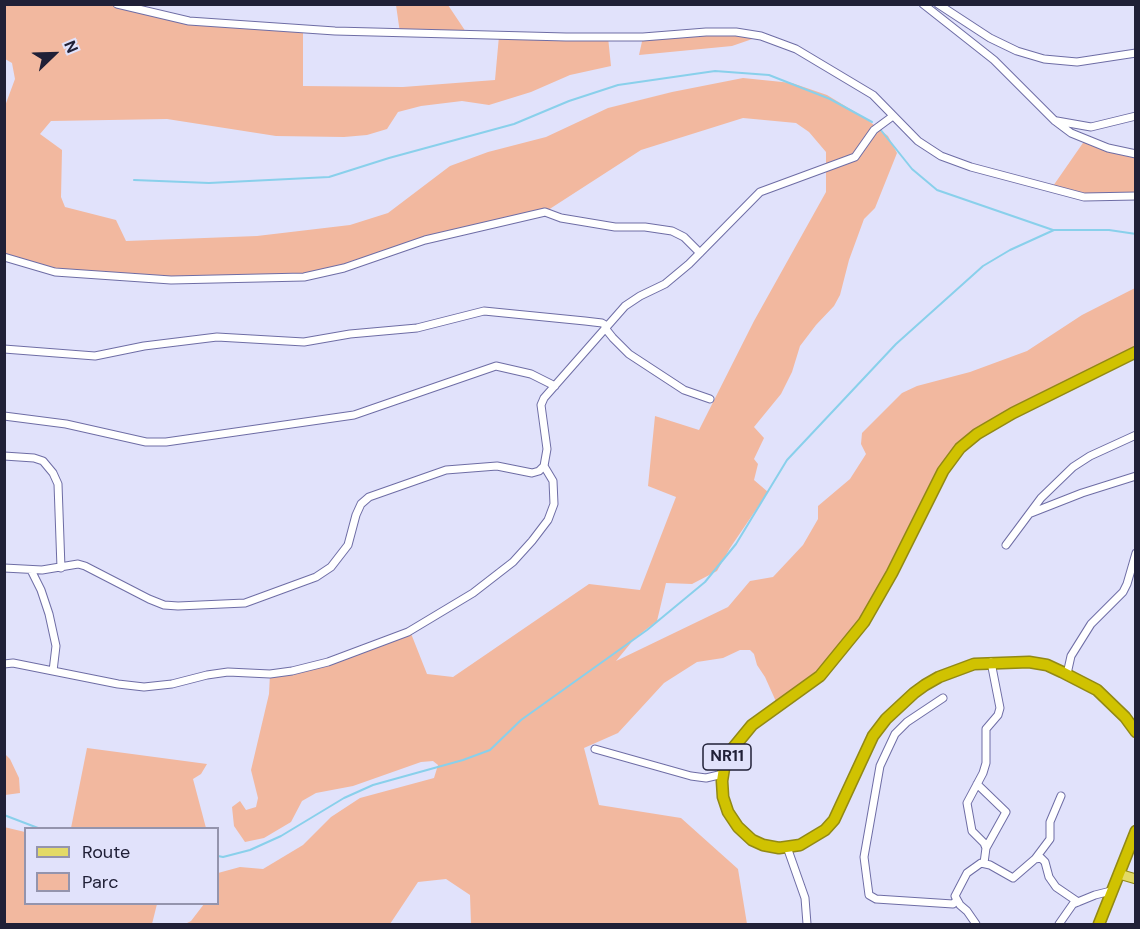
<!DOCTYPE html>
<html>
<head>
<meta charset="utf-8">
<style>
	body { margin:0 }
	#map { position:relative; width:1140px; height:929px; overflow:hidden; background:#e1e2fb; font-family:"DM Sans",sans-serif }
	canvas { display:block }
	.frame { position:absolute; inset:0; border:6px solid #202037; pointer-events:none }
	.legend { position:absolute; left:24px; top:827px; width:195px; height:78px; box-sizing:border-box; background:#e1e2fb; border:2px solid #9494ad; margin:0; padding:8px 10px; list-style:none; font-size:18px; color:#202037 }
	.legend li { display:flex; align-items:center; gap:12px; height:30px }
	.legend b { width:30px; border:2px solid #9494ad }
	.north { position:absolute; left:24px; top:24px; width:60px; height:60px; -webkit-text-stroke:4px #e1e2fb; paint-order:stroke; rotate:67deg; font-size:16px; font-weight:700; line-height:24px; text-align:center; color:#202037 }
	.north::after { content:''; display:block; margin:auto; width:21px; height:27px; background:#202037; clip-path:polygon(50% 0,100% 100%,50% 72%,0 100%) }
</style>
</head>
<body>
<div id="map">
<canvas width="1140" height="929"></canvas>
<div class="frame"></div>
<ul class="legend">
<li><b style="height:8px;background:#e3da67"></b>Route</li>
<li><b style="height:16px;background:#f2b89f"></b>Parc</li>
</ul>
<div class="north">N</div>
</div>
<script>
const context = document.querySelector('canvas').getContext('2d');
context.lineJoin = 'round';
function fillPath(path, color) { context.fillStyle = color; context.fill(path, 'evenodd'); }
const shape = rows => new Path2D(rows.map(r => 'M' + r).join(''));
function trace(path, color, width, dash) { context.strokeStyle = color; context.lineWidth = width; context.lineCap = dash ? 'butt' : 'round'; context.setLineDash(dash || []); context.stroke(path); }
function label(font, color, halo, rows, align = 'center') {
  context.font = font + ' "DM Sans",sans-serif'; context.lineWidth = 5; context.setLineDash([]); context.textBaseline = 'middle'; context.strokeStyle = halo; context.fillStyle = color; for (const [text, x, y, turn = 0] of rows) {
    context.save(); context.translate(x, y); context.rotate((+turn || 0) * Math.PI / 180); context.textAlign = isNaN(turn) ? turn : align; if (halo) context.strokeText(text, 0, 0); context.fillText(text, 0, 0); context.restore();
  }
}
fillPath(shape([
	[5,4,117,5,173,19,303,28,303,86,403,87,495,80,499,36,608,37,611,66,570,75,531,92,489,105,462,101,421,106,398,112,387,129,367,135,344,137,276,136,167,119,51,121,40,134,62,150,61,197,65,207,116,220,126,241,257,236,350,225,388,213,450,166,488,152,546,137,608,108,672,92,743,78,792,83,827,95,865,118,888,136,897,153,875,208,864,219,849,260,840,295,834,306,816,325,800,346,792,372,781,394,754,427,764,438,754,459,758,464,754,480,768,492,730,548,717,571,692,584,666,583,657,621,635,638,616,661,728,607,750,581,773,577,803,545,818,519,818,506,850,479,866,454,861,444,862,433,902,393,917,386,970,372,1027,351,1082,315,1135,288,1135,352,1079,381,960,448,892,573,833,661,778,706,765,677,757,665,754,654,750,650,740,650,723,658,697,662,664,683,618,733,584,748,599,805,681,818,738,869,747,924,471,924,470,895,446,879,418,882,390,924,185,924,191,921,204,904,218,904,218,873,240,867,263,869,303,845,331,817,360,798,434,778,438,765,433,761,421,762,353,786,316,793,302,801,291,822,264,838,245,842,234,826,232,807,240,801,246,810,256,807,258,798,251,770,269,694,270,674,292,671,410,631,427,674,453,677,589,584,640,590,676,497,648,486,655,416,699,430,754,321,826,192,826,152,809,132,796,123,743,118,641,150,545,212,425,240,321,274,171,280,55,272,5,257,5,106,15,79,12,63,5,59],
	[396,5,448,5,468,35,400,33],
	[706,32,761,36,732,46,639,55,643,37],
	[1085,140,1107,149,1135,157,1135,196,1094,197,1051,189],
	[87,748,207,764,201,774,193,779,206,828,71,828],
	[5,754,10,759,19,778,20,793,5,795],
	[4,827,25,832,26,904,157,904,152,924,5,924]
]), '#f2b89f');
trace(shape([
	[880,129,912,169,937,190,1053,230],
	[134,180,209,183,329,177,389,158,514,124,569,101,618,85,715,71,769,75,830,99,872,122],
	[4,815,38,828],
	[218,856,223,857,250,850,281,836,344,798,373,785,463,760,490,750,521,720,647,630,705,582,736,544,787,460,896,344,983,266,1010,250,1054,230,1109,230,1136,234]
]), '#89d0eb', 2);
const minor = shape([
	[117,4,189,21,335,31,566,37,643,37,706,32,736,32,761,36,796,49,873,95,918,141,941,156,971,167,1084,197,1136,196],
	[923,4,994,60,1055,121,1071,133,1108,148,1136,154],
	[938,4,990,38,1017,51,1044,59,1077,62,1136,53],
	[1057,121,1091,127,1136,116],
	[4,257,55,272,171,280,304,277,344,268,425,240,545,212,561,218,615,227,645,227,672,231,684,237,700,253],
	[605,328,613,338,629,354,684,390,710,399],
	[4,349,95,356,144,346,217,337,304,342,350,334,417,328,484,311,585,321,602,323,607,326],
	[4,416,66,424,146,442,166,442,354,415,496,366,531,374,555,386],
	[4,456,34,458,43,461,53,473,58,484,61,568],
	[1031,513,1082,493,1136,476],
	[1006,545,1041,498,1073,467,1090,456,1136,435],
	[4,568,42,570,78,564,85,566,149,599,164,605,178,606,245,603,316,577,331,567,348,545,356,515,361,504,369,497,446,470,497,466,532,473,539,471,544,466,547,449,541,405,544,398,625,306,640,296,665,284,689,264,760,192,855,157,874,130,893,116],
	[31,570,41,590,49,614,56,646,53,671],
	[4,664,13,663,118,684,144,687,172,684,207,675,228,672,270,674,292,671,328,662,408,632,473,593,513,562,532,541,548,520,554,504,553,481,544,466],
	[1067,674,1071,656,1091,624,1123,592,1127,584,1136,553],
	[943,698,907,722,895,734,880,766,864,857,869,895,876,899,953,904,957,900],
	[595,749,691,776,706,778,723,774],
	[977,784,1006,812,986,848],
	[787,847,805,898,807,924],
	[1035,859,1050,839,1050,822,1061,796],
	[984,863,986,848,984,843,972,831,967,803,983,773,986,763,986,729,998,715,1000,708,991,662],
	[976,924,967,911,960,905,955,896,967,873,981,863,990,865,1013,878,1035,859,1041,858,1045,862,1049,877,1056,887,1078,902],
	[1059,924,1073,904,1095,895,1111,891]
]);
const major = shape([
	[1119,874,1136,879]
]);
const highway = shape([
	[1136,352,1013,413,977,434,960,448,943,471,892,573,864,622,820,676,752,725,729,753,725,762,722,781,723,797,728,812,738,827,752,840,763,845,779,848,800,845,825,830,834,820,873,736,886,719,914,693,925,685,939,677,974,664,1029,662,1047,665,1062,672,1097,690,1125,717,1136,732],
	[1099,924,1136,831]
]);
trace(minor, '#6e6da5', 9);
trace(major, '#928914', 11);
trace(highway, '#928914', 13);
trace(minor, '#fff', 7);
trace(major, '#e3da67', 9);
trace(highway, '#d0c201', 10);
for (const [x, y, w] of [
	[727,757,48]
]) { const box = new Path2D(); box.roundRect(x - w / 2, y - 13, w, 26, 4.5); context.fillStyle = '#e1e2fb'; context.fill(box); trace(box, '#202037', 1.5); }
label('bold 16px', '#202037', null, [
	["NR11",727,757]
]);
</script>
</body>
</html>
